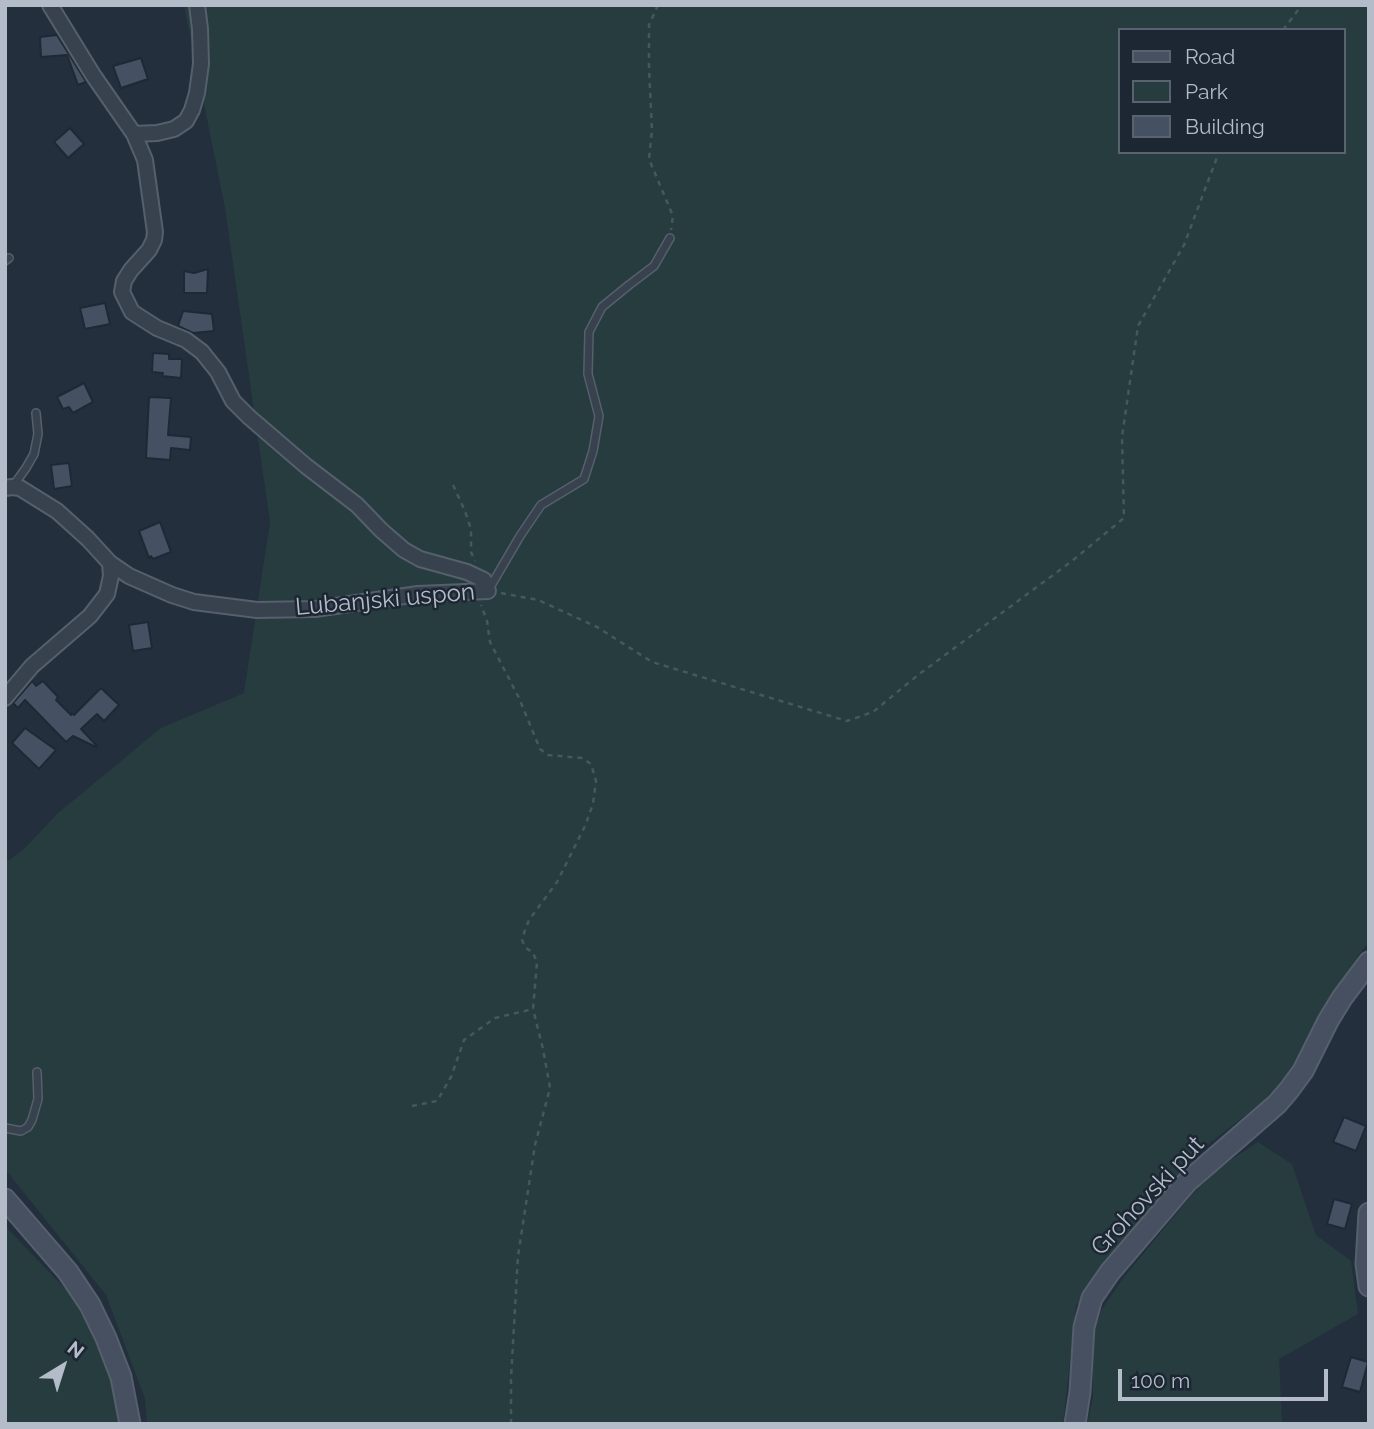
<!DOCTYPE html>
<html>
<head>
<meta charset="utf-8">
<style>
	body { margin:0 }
	#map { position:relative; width:1374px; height:1429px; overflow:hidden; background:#242f3e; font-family:Raleway,sans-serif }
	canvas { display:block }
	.frame { position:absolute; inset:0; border:7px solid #b4bcc9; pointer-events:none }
	.legend { position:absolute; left:1118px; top:28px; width:228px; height:126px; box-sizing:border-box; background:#1d2633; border:2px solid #59626f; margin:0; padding:9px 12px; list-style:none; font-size:21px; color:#b4bcc9 }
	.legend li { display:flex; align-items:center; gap:14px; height:35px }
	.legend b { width:35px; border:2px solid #59626f }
	.north { position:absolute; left:28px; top:1331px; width:70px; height:70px; -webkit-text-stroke:5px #1d2633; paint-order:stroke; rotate:38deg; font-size:19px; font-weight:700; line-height:28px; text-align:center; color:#b4bcc9 }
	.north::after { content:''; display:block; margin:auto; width:24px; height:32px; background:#b4bcc9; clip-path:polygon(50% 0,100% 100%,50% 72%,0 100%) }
	.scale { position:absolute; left:1118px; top:1369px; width:210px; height:32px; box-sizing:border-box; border:4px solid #b4bcc9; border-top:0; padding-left:9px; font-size:21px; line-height:24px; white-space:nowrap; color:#b4bcc9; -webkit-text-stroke:5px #1d2633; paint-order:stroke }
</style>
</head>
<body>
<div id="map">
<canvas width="1374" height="1429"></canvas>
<div class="frame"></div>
<ul class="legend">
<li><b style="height:9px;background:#465061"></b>Road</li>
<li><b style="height:19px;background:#263c3f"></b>Park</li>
<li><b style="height:19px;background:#455162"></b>Building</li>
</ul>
<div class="north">N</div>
<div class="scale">100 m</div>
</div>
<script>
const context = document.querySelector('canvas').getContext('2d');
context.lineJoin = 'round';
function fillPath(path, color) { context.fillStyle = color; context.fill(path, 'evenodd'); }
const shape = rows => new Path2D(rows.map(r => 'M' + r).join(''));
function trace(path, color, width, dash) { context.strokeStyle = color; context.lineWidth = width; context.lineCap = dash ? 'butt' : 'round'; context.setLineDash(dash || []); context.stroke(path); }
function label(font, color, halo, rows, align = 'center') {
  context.font = font + ' Raleway,sans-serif'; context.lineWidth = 5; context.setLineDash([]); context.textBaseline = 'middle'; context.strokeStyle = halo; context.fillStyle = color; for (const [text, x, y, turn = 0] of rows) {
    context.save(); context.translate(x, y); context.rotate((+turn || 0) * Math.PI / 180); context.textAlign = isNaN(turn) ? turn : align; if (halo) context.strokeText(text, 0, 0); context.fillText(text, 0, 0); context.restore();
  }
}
fillPath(shape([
	[184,5,1369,5,1369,942,1360,953,1282,1087,1197,1153,1076,1306,1063,1424,147,1424,145,1399,106,1295,5,1169,5,863,24,849,58,813,161,728,244,693,270,522,225,208],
	[1120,30,1344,30,1344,152,1120,152],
	[1258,1142,1292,1164,1316,1235,1351,1261,1358,1314,1279,1359,1282,1424,1087,1424,1093,1398,1093,1331,1102,1309,1124,1277,1191,1196,1219,1168],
	[5,1226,75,1299,103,1356,123,1424,5,1424]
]), '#263c3f');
const building = shape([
	[57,35,85,80,86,82,78,85,67,55,41,57,40,37,57,35],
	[141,58,148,79,121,88,113,66,141,58],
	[70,128,84,144,68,158,54,142,70,128],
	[208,269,207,293,184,293,184,271,194,273,208,269],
	[105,303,110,324,85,329,80,308,105,303],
	[183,311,212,314,214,331,193,333,178,326,183,311],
	[153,353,169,354,169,359,182,359,181,378,162,376,163,373,152,372,153,353],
	[84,383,93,402,73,413,69,407,63,409,57,397,84,383],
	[149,397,171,398,168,435,191,437,190,450,171,448,170,460,146,458,149,397],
	[69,463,72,486,54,489,51,465,69,463],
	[160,522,171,552,153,559,151,556,149,558,139,531,160,522],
	[148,622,152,648,133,651,129,625,148,622],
	[32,681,36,686,43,681,58,697,56,700,71,715,72,713,74,715,101,688,119,705,104,721,97,714,81,729,97,746,96,747,73,736,66,742,25,700,18,708,13,703,32,681],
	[25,728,56,750,39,769,12,743,25,728],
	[1344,1117,1366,1126,1356,1151,1333,1142,1344,1117],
	[1334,1199,1352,1204,1345,1229,1327,1224,1334,1199],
	[1351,1357,1368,1362,1360,1392,1342,1387,1351,1357]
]);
fillPath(building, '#455162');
trace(building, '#1f2835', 2);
const lane = shape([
	[5,261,9,258],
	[13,486,26,468,34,454,38,434,36,413],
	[489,589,520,536,541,505,584,479,593,451,599,416,588,374,589,332,602,307,629,285,654,266,670,238],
	[5,1128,21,1131,28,1127,32,1120,38,1099,37,1072]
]);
const street = shape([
	[134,134,157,133,174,129,186,121,192,110,197,93,201,64,200,29,197,5],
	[5,488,12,487,20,488,57,511,88,539,110,563,129,576,172,595,194,602,257,610,315,609,418,594,488,591,484,580,467,572,420,559,404,550,381,530,357,505,306,466,249,417,233,401,218,372,202,352,186,340,157,328,132,312,122,292,124,281,131,270,149,250,154,240,155,232,145,160,134,134,93,75,50,5],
	[5,698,32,666,90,616,107,594,111,576,110,563]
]);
const secondary = shape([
	[5,1199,68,1272,90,1305,106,1338,121,1377,130,1424],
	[1369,1213,1366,1264,1369,1286],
	[1075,1424,1080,1392,1084,1327,1092,1298,1110,1272,1187,1182,1277,1104,1289,1090,1303,1071,1328,1021,1342,998,1369,962]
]);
trace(lane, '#565f6c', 10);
trace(street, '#565f6c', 18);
trace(secondary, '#565f6c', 23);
trace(shape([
	[658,5,649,25,649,68,652,130,649,159,673,216,671,230],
	[1283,30,1302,5],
	[453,485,465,511,471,529,471,552,475,561],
	[501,593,538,600,597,627,652,662,847,721,873,712,918,675,1072,561,1124,518,1122,437,1138,326,1184,245,1219,152],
	[412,1106,437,1101,451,1077,464,1040,495,1018,533,1009,537,962,533,953,525,947,522,940,524,933,529,920,557,882,585,826,593,804,596,781,591,764,582,758,548,755,540,749,519,698,490,642,487,621,481,605],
	[511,1424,511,1378,518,1256,535,1145,550,1088,543,1049,533,1009]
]), '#44595c', 2.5, [5, 5]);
trace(lane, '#38414e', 7);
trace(street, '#38414e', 14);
trace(secondary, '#465061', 19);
label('24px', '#b4bcc9', '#1d2633', [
	["Lubanjski uspon",385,600,-5],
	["Grohovski put",1148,1196,-47]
]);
</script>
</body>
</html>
